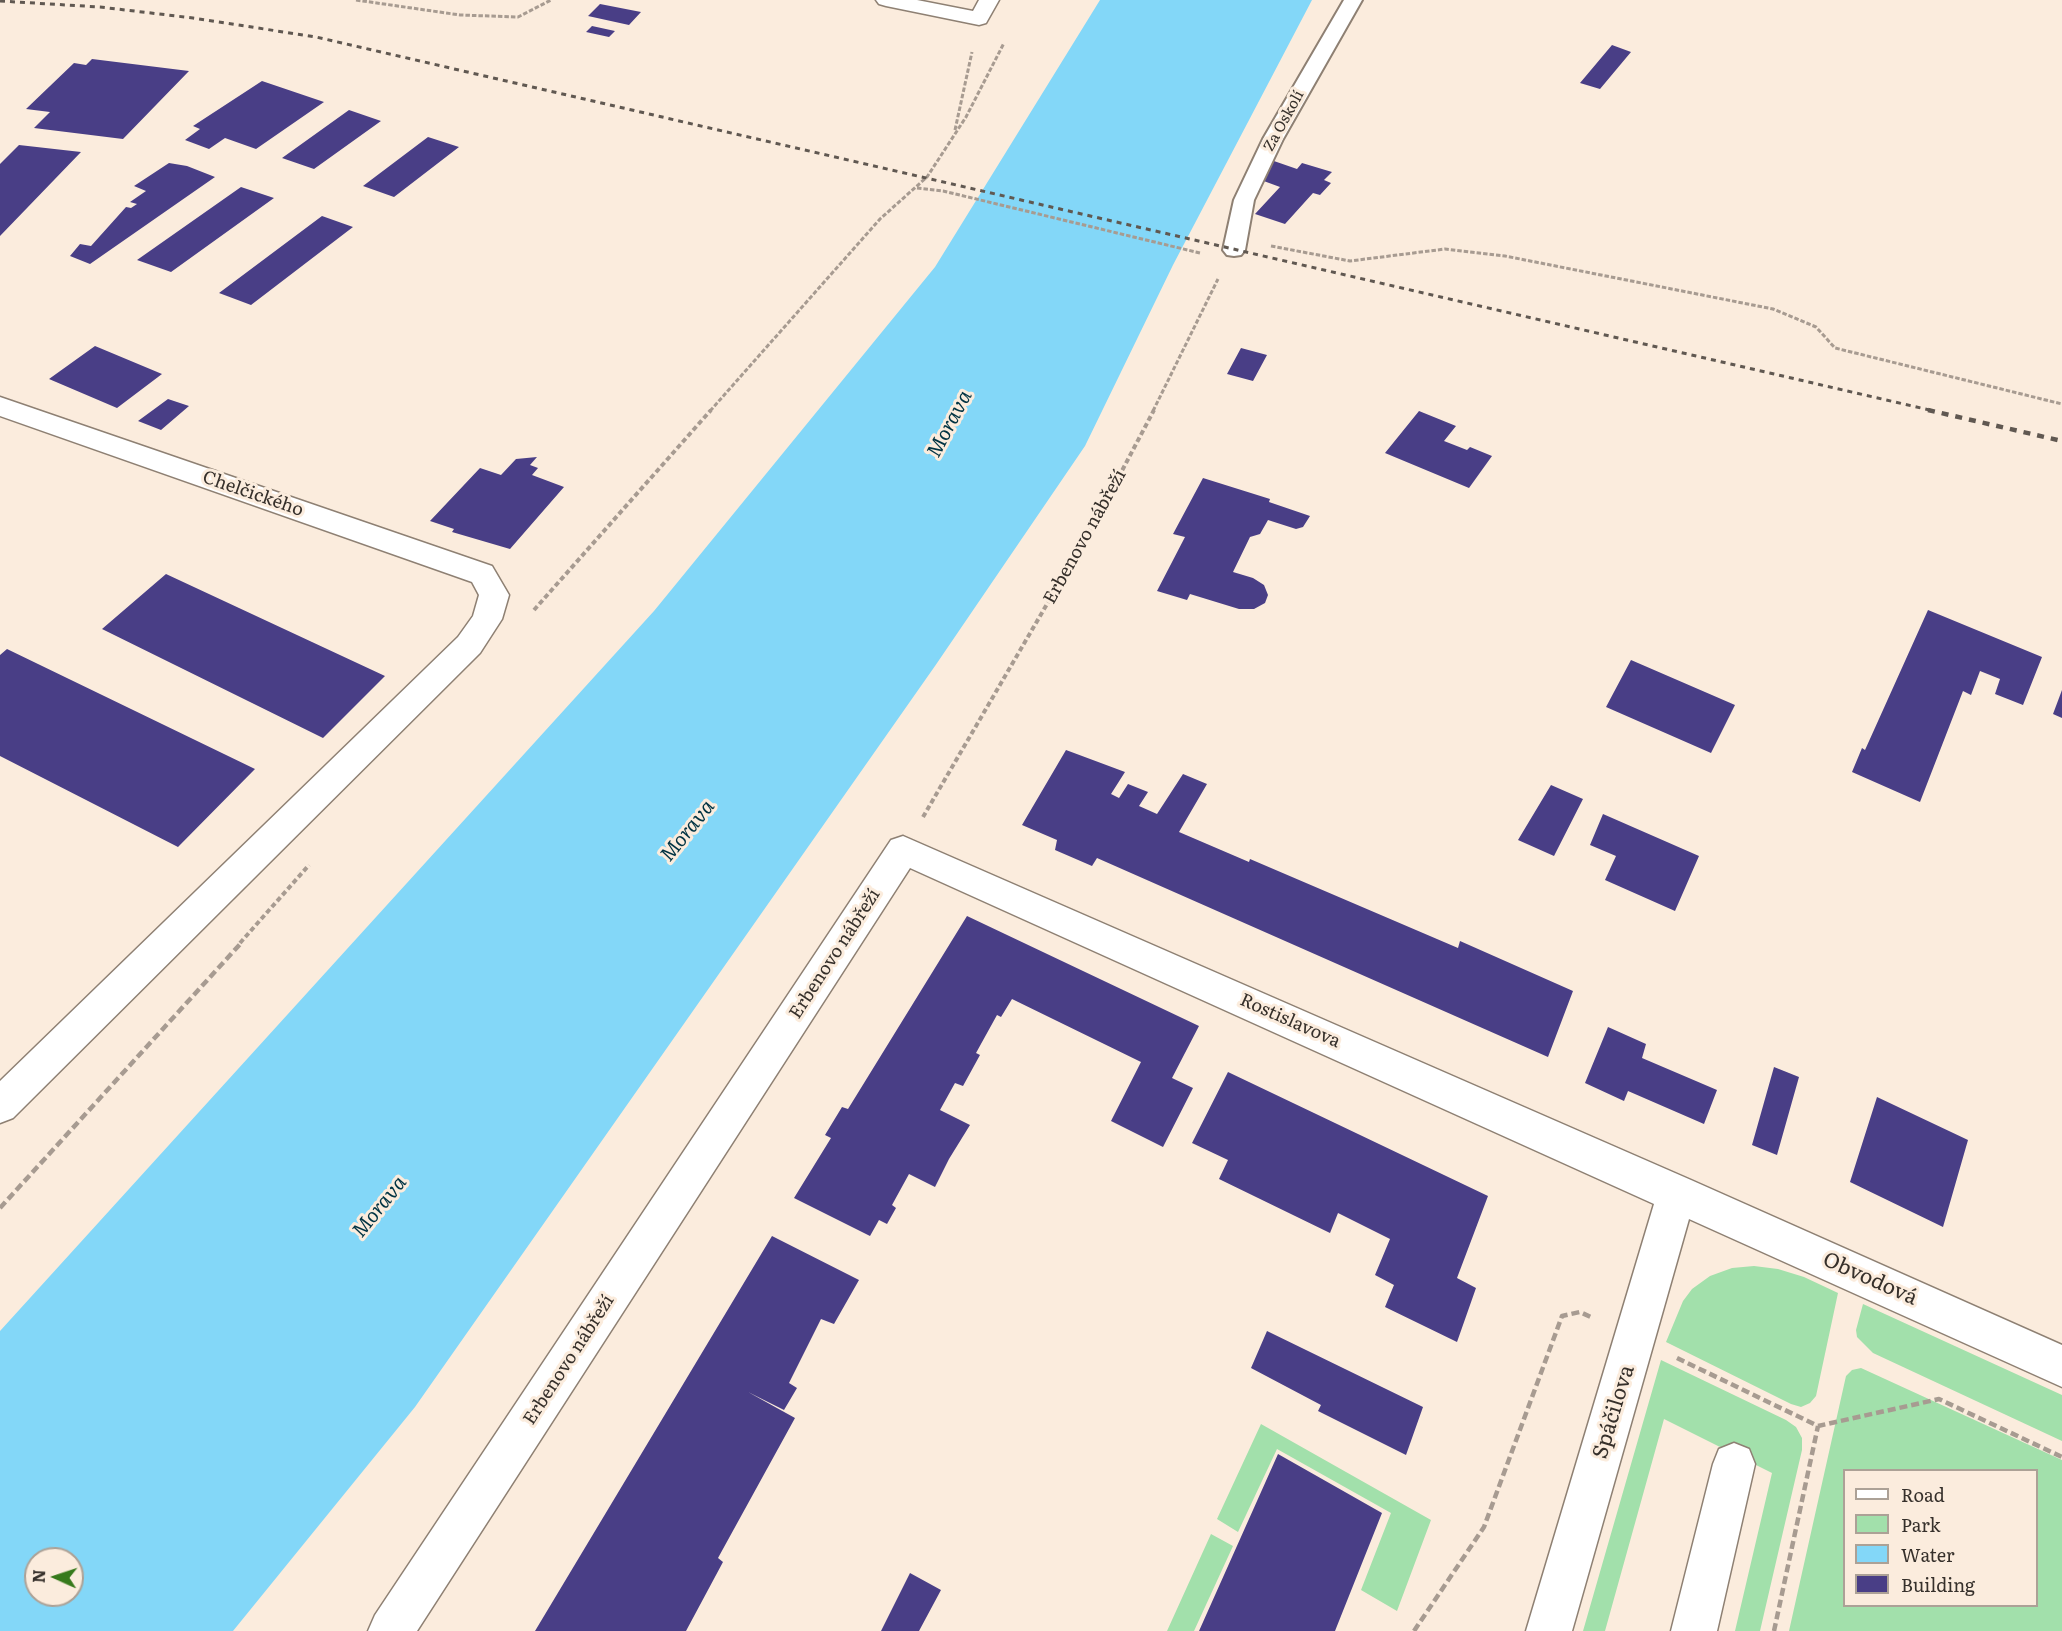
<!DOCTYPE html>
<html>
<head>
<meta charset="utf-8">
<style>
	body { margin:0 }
	#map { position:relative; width:2062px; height:1631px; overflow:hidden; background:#fbecdd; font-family:Literata,serif }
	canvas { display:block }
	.legend { position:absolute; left:1843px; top:1469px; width:195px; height:138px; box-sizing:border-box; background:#fbecdd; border:2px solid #aca196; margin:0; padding:8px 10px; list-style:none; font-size:18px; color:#36302b }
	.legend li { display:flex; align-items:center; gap:12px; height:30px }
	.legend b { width:30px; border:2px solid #aca196 }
	.north { position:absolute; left:24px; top:1547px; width:60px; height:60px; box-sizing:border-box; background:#fbecdd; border:2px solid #aca196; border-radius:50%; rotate:273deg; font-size:16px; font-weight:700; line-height:24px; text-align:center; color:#36302b }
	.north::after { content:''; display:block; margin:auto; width:21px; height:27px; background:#377a1c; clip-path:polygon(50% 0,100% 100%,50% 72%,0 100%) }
</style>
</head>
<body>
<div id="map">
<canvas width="2062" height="1631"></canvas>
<ul class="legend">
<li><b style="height:8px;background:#fff"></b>Road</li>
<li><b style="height:16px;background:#a2e0ab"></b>Park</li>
<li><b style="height:16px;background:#83d7f8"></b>Water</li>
<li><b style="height:16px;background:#493e86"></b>Building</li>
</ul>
<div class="north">N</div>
</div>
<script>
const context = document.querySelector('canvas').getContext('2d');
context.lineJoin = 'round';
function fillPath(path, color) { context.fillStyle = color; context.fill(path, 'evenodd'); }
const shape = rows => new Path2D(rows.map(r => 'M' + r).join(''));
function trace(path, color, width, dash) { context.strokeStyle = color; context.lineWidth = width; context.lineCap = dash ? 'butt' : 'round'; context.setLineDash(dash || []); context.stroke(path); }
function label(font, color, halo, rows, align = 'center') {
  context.font = font + ' Literata,serif'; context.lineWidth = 6; context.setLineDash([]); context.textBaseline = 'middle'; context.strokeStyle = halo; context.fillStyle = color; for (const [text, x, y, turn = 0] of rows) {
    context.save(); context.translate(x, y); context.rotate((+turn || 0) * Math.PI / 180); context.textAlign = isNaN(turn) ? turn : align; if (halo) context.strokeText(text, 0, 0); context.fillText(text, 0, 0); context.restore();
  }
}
fillPath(shape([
	[1754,1266,1778,1269,1804,1277,1838,1293,1816,1396,1810,1403,1801,1407,1791,1404,1666,1342,1683,1301,1692,1289,1710,1276,1732,1268],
	[1863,1304,2062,1395,2062,1441,1873,1353,1857,1337,1856,1330],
	[1661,1360,1786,1420,1796,1427,1802,1438,1802,1450,1760,1631,1735,1631,1772,1473,1664,1419,1605,1631,1583,1631],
	[1861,1368,2062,1460,2062,1631,1789,1631,1846,1376,1852,1370],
	[2036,1470,2036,1606,1844,1606,1844,1470],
	[1261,1424,1431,1520,1397,1611,1361,1590,1391,1513,1277,1449,1238,1532,1217,1519],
	[1211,1534,1233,1546,1194,1631,1167,1631]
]), '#a2e0ab');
fillPath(shape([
	[1100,0,1312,0,1173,265,1085,446,935,666,415,1407,233,1631,0,1631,0,1331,654,611,935,267],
	[36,1559,72,1559,72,1595,36,1595]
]), '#83d7f8');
fillPath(shape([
	[600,4,641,12,629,25,588,16],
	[592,26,615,31,609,37,586,32],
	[1612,45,1631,52,1600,89,1580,83],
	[92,59,189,71,123,139,34,128,50,112,26,109,74,63,86,65],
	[262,81,324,102,256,149,225,138,209,149,185,140,200,129,193,126],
	[349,110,381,121,314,169,282,158],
	[428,137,459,147,394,197,363,186],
	[19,145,81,152,0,236,0,164],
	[1271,160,1297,169,1302,163,1332,172,1324,180,1331,183,1320,195,1313,193,1285,224,1255,214,1280,187,1261,180],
	[169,163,187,166,215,177,90,264,70,256,80,244,91,246,126,207,131,208,137,204,130,202,146,191,134,186],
	[241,187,274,198,171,272,137,260],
	[322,216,353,227,251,305,219,293],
	[95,346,162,374,117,408,49,379],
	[1241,348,1267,355,1253,381,1227,374],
	[168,399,189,406,161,430,138,421],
	[1419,411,1456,426,1444,441,1467,450,1470,447,1492,456,1469,488,1385,453],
	[537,457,530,465,538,468,532,475,564,487,510,549,452,532,454,529,430,521,480,468,501,475,516,459],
	[1203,478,1270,499,1269,502,1310,516,1303,527,1296,529,1268,520,1260,534,1250,537,1233,572,1253,578,1264,585,1268,595,1265,603,1254,609,1239,609,1190,594,1187,600,1157,591,1185,537,1173,534],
	[166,574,385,676,323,738,102,629],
	[1928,610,2042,657,2023,705,1995,694,2000,679,1980,671,1971,695,1963,691,1920,802,1852,772,1862,748,1865,750],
	[7,649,255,769,178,847,0,756,0,655],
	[1631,660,1735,705,1711,753,1606,707],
	[2062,690,2062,718,2053,714],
	[1066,750,1125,772,1111,794,1119,798,1128,784,1148,792,1139,806,1157,814,1183,774,1207,784,1179,832,1249,862,1250,859,1458,948,1460,941,1573,991,1548,1057,1097,858,1092,866,1055,850,1057,840,1022,825],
	[1551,785,1583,799,1554,856,1518,840],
	[1603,814,1699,856,1675,911,1605,880,1616,856,1590,845],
	[967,916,1199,1026,1172,1078,1193,1088,1163,1147,1111,1121,1141,1062,1012,999,1001,1017,997,1015,976,1053,980,1055,963,1086,955,1083,940,1110,970,1125,949,1159,935,1187,909,1174,892,1205,896,1208,887,1224,879,1220,870,1236,794,1198,831,1138,825,1135,842,1107,848,1109],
	[1608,1027,1646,1044,1642,1058,1717,1090,1704,1124,1628,1091,1624,1101,1585,1083],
	[1774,1067,1799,1077,1777,1155,1752,1145],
	[1228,1072,1488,1196,1457,1278,1476,1288,1457,1342,1385,1307,1394,1285,1375,1275,1390,1239,1338,1213,1330,1233,1219,1179,1228,1160,1192,1143],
	[1877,1097,1968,1140,1943,1227,1850,1182],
	[772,1236,859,1280,834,1324,821,1319,789,1383,797,1388,784,1410,748,1392,795,1418,718,1558,723,1562,686,1631,535,1631],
	[1267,1331,1423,1407,1406,1455,1318,1411,1321,1405,1251,1368],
	[1278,1454,1382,1513,1335,1631,1199,1631],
	[910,1573,941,1590,919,1631,881,1631]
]), '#493e86');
const service = shape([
	[1344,0,1362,0,1283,139,1254,200,1245,250,1241,255,1234,256,1227,255,1223,250,1234,200,1263,139,1344,0]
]);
const minor = shape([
	[876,0,917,0,973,11,979,0,999,0,986,23,979,25,886,6,879,4,876,0],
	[0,397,492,566,509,595,502,619,480,653,13,1118,0,1123,0,1081,458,637,473,616,479,595,472,582,0,416,0,397],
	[903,836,1691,1180,2062,1345,2062,1387,1689,1219,1572,1631,1526,1631,1654,1204,910,868,417,1631,368,1631,375,1615,891,840,903,836],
	[1734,1443,1749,1449,1755,1464,1717,1631,1671,1631,1713,1464,1719,1449,1734,1443]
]);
trace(service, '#8e8073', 4);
trace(minor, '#8e8073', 3);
trace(shape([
	[356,0,460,15,518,17,551,0],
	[955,130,972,52],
	[917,188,943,191,1200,253],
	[1271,246,1350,261,1445,249,1505,256,1773,309,1816,327,1835,348,2062,404],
	[710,411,880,219,927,177,966,117,1004,43],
	[1153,411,1218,279]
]), '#a79b91', 3, [4.5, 2]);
trace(shape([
	[534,610,711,410],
	[923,817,1096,520,1154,410],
	[240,943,309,865]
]), '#a79b91', 4, [5, 3]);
trace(shape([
	[0,1208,242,942],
	[1677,1358,1818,1426,1939,1399,2062,1457],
	[1414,1631,1484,1527,1562,1316,1580,1312,1593,1318],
	[1774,1631,1818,1426]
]), '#a79b91', 4.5, [8, 4]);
fillPath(service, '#fff');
fillPath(minor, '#fff');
trace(shape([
	[0,1,100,7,193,18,316,37,1934,411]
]), '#605851', 3, [5, 5]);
trace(shape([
	[1928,410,2062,441]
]), '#605851', 4.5, [7, 7]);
label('15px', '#36302b', '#fbecdd', [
	["Za Oskolí",1284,121,-61]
]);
label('18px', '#36302b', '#fbecdd', [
	["Chelčického",253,494,19],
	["Erbenovo nábřeží",1085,537,-61],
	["Erbenovo nábřeží",835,954,-57],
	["Rostislavova",1290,1021,24],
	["Erbenovo nábřeží",569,1360,-57]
]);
label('italic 20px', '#003343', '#fbecdd', [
	["Morava",950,424,-62],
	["Morava",688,831,-51],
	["Morava",380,1207,-51]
]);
label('21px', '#36302b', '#fbecdd', [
	["Obvodová",1870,1279,24],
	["Spáčilova",1614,1412,-73]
]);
</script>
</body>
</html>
